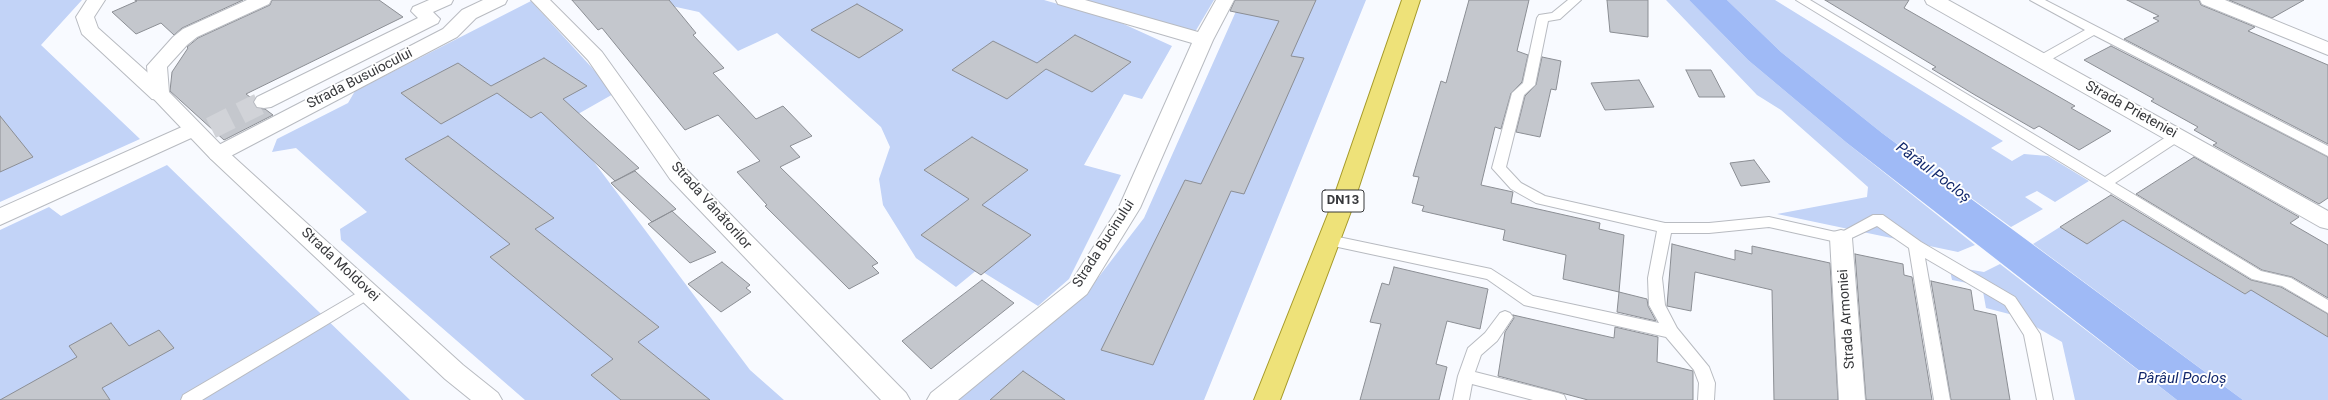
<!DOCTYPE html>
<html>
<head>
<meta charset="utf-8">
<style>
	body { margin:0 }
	canvas { display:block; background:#f8faff }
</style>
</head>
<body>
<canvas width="2328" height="400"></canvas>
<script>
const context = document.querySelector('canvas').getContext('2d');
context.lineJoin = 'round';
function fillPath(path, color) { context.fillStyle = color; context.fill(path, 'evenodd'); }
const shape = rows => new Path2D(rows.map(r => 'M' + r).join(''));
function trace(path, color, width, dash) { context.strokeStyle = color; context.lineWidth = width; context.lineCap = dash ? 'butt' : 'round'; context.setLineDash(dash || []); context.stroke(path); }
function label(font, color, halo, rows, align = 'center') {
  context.font = font + ' Roboto,sans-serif'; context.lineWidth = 4; context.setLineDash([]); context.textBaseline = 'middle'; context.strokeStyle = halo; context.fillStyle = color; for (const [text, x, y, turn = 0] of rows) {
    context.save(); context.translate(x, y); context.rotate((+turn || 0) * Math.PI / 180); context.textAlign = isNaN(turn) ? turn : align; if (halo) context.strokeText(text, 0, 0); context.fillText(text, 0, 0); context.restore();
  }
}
fillPath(shape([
	[0,0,82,0,41,45,140,139,0,202],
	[663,0,1044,0,1117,21,1172,46,1142,99,1124,94,1084,165,1121,175,1069,279,1038,306,978,269,956,287,916,258,883,205,879,179,890,147,881,127,777,33,738,51,699,12,667,5],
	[1083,0,1214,0,1195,32],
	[1241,0,1366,0,1204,400,956,400,1094,283,1144,218],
	[1666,0,1689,0,1748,60,1847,143,1975,245,1958,252,1777,214,1867,197,1868,187,1781,110,1757,95],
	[1727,0,1775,0,2003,141,1991,148,2012,161,2024,154,2048,156,2089,181,2055,202,2037,191,2025,197,2043,209,2011,227,1882,133,1781,52],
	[531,1,615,93,564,122,750,370,784,400,525,400,341,240,340,229,367,212,296,148,272,152,277,139,348,103,355,91],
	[167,165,410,400,0,400,0,230,49,207,61,216],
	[2097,204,2245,294,2259,284,2277,286,2263,297,2328,337,2328,400,2243,400,2033,244,2060,227,2117,223,2091,207],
	[2000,264,2177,400,2075,400,2062,342,2017,316,1986,308,1982,286,1952,280,1949,266,1984,272]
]), '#c2d3f7');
fillPath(shape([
	[1689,0,1727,0,1781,52,1882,133,2243,400,2177,400,1847,143,1748,60]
]), '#9fbaf6');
const building = shape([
	[135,0,243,0,182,28,174,35,161,23,136,34,112,12,137,1,135,0],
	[272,0,379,0,403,17,246,94,254,100,256,108,265,109,273,115,224,140,170,91,172,72,188,48,187,47,198,38,270,5,272,0],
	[572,0,669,0,696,33,693,35,724,68,713,73,756,119,783,106,812,136,790,146,800,157,780,167,878,263,872,266,879,273,849,289,765,206,767,205,737,172,760,161,718,115,685,130,602,28,598,30,572,0],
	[1235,0,1316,0,1291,56,1304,58,1244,194,1231,191,1153,365,1101,350,1185,180,1201,184,1279,21,1230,11,1235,0],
	[1469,0,1529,0,1517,51,1528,55,1522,82,1511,93,1501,129,1495,127,1481,185,1513,192,1511,203,1600,223,1599,229,1624,235,1619,292,1563,279,1566,255,1503,240,1505,230,1422,211,1424,206,1412,203,1419,177,1413,176,1441,81,1446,83,1469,0],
	[1607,0,1648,0,1648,37,1610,32,1607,0],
	[1825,0,1909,0,1904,8,2075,106,2071,108,2111,131,2079,150,2039,126,2034,129,1975,95,1932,69,1936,67,1825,0],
	[2127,0,2199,0,2201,5,2255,27,2248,31,2328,65,2328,144,2124,39,2159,21,2153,18,2159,16,2127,0],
	[2229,0,2304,0,2272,18,2229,0],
	[857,4,903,30,859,58,811,30,857,4],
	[1075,35,1131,62,1092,92,1046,69,1007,99,952,70,993,41,1037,63,1075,35],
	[2111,46,2328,157,2328,198,2319,204,2213,145,2217,143,2194,130,2198,127,2151,101,2154,99,2084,60,2111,46],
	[1542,57,1561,61,1556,90,1551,89,1540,137,1516,132,1525,96,1536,85,1542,57],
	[544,58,587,86,563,99,639,168,615,181,541,112,531,118,497,93,441,124,401,93,458,63,491,86,544,58],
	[1686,70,1711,70,1725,97,1699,97,1686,70],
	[1639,80,1654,107,1605,110,1591,83,1639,80],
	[0,116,33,157,0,172,0,116],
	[448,136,554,218,535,229,659,327,638,342,710,400,621,400,591,375,613,359,490,257,510,244,405,159,448,136],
	[972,137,1028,170,982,205,1031,235,981,275,921,235,969,199,924,170,972,137],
	[2194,157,2299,217,2290,223,2328,245,2328,298,2292,277,2262,270,2136,194,2194,157],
	[1754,160,1770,182,1741,186,1730,163,1754,160],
	[635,171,676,209,652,222,611,183,635,171],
	[2111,195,2251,280,2281,287,2328,314,2328,337,2251,290,2245,294,2123,220,2087,244,2060,227,2111,195],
	[672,211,716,252,690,263,648,224,672,211],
	[1672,244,1735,260,1735,250,1752,254,1752,246,1830,263,1838,400,1774,400,1772,290,1695,272,1691,311,1667,306,1672,244],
	[1855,254,1903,264,1904,275,1912,277,1932,400,1866,400,1855,254],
	[722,262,750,285,746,288,751,292,721,312,688,284,722,262],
	[1394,267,1488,289,1480,329,1447,321,1436,364,1447,367,1439,400,1360,400,1381,324,1370,322,1382,283,1389,285,1394,267],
	[982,280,1014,303,931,369,902,341,982,280],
	[1931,281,1971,290,1974,310,1996,315,2010,400,1951,400,1931,281],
	[1619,292,1647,299,1648,306,1656,321,1617,312,1619,292],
	[1513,315,1614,338,1615,327,1658,337,1657,362,1693,371,1693,400,1588,400,1498,376,1505,332,1514,318,1513,315],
	[111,323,129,346,159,330,174,348,102,388,110,400,0,400,77,357,69,346,111,323],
	[1023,371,1065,400,990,400,1023,371]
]);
fillPath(building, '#c4c7cd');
trace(building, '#8b8e94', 1);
trace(shape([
	[211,128,259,104]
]), '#d1d3d8', 22, [22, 11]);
const lane = shape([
	[1568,0,1581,0,1560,19,1548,21,1535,85,1524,95,1506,167,1521,183,1545,196,1665,223,1709,223,1769,217,1840,233,1873,215,1883,215,1921,242,2015,297,2040,334,2053,400,2037,400,2024,335,2005,305,1925,258,1950,400,1934,400,1909,248,1877,226,1841,243,1769,227,1709,233,1671,233,1662,278,1665,305,1677,328,1709,367,1715,383,1714,400,1698,400,1699,383,1694,370,1666,337,1524,305,1487,279,1324,244,1322,240,1324,236,1329,235,1491,269,1533,296,1659,323,1649,305,1648,278,1657,231,1536,203,1511,189,1492,168,1512,93,1523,83,1537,18,1539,15,1552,13,1568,0],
	[1796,0,1810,0,2105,177,2172,133,2182,133,2184,136,2182,139,2115,183,2261,271,2291,278,2328,300,2328,313,2282,286,2252,279,1796,0],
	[2030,0,2045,0,2328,146,2328,156,2094,35,2045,63,2037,63,2035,60,2037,57,2085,30,2030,0],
	[369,286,374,288,377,292,374,296,202,400,181,400,183,395,369,286],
	[1505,311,1510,313,1513,317,1497,341,1481,355,1475,372,1558,393,1564,395,1566,400,1533,400,1472,384,1469,400,1453,400,1458,376,1468,348,1485,333,1500,313,1505,311]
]);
const street = shape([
	[87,0,105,0,94,17,98,28,166,89,169,94,166,99,159,100,152,99,82,34,76,17,87,0],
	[429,0,453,0,451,4,433,12,440,19,438,23,271,107,264,108,257,107,254,102,257,97,418,18,411,11,413,7,429,0],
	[483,0,507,0,505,4,476,18,457,37,225,159,218,161,211,159,207,154,211,149,443,29,462,10,483,0],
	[531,0,550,0,602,52,686,169,906,393,910,400,881,400,670,179,588,60,531,0],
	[1056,0,1085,0,1198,32,1216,0,1234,0,1213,40,1140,208,1087,294,958,400,927,400,931,393,1071,282,1119,207,1192,43,1058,4,1056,0],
	[1925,0,1948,0,2328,211,2328,229,2320,227,1927,4,1925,0],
	[2200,0,2225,0,2328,42,2328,55,2202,4,2200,0],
	[193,122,200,124,203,129,200,134,0,225,0,208,193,122],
	[1841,230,1849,232,1852,238,1865,400,1839,400,1830,238,1833,232,1841,230]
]);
const secondary = shape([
	[247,0,271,0,269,4,197,37,187,45,167,67,169,92,225,149,463,365,498,393,502,400,471,400,445,379,211,159,149,94,147,66,173,37,183,29,247,0]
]);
const primary = shape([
	[1402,0,1420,0,1350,214,1280,400,1254,400,1328,214,1402,0]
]);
trace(lane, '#b8bbc1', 2);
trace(street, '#b8bbc1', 2);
trace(secondary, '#b8bbc1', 2);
trace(primary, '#a69a29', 2);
fillPath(lane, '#fff');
fillPath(street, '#fff');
fillPath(secondary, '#fff');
fillPath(primary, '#eee279');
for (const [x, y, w] of [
	[1343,201,42]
]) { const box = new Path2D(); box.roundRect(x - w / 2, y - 11, w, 22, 3); context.fillStyle = '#fff'; context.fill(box); trace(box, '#37383b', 1); }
label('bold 13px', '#37383b', null, [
	["DN13",1343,201]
]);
label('14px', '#37383b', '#fff', [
	["Strada Busuiocului",360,79,-27],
	["Strada Prieteniei",2131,110,29],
	["Strada Vânătorilor",711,206,48],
	["Strada Bucinului",1104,244,-57],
	["Strada Moldovei",340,265,43],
	["Strada Armoniei",1847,319,-94]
]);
label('italic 15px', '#12286c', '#fff', [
	["Pârâul Pocloș",1933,173,37],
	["Pârâul Pocloș",2182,379]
]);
</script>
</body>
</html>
